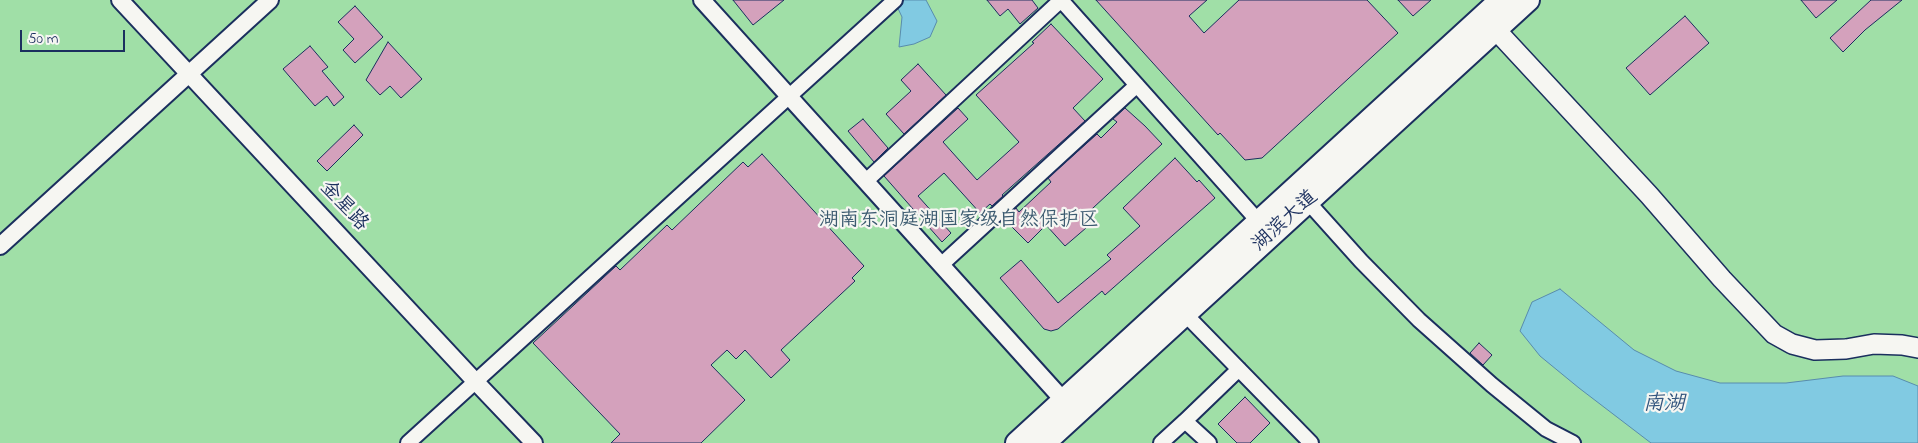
<!DOCTYPE html>
<html>
<head>
<meta charset="utf-8">
<style>
	body { margin:0 }
	#map { position:relative; width:1918px; height:443px; overflow:hidden; background:#ecdce2; font-family:"Indie Flower",sans-serif }
	canvas { display:block }
	.scale { position:absolute; left:20px; top:30px; width:105px; height:22px; box-sizing:border-box; border:2px solid #1b2f5e; border-top:0; padding-left:6px; font-size:15px; line-height:18px; white-space:nowrap; color:#1b2f5e; -webkit-text-stroke:4px #f6f6f2; paint-order:stroke }
</style>
</head>
<body>
<div id="map">
<canvas width="1918" height="443"></canvas>
<div class="scale">50 m</div>
</div>
<script>
const context = document.querySelector('canvas').getContext('2d');
context.lineJoin = 'round';
function fillPath(path, color) { context.fillStyle = color; context.fill(path, 'evenodd'); }
const shape = rows => new Path2D(rows.map(r => 'M' + r).join(''));
function trace(path, color, width, dash) { context.strokeStyle = color; context.lineWidth = width; context.lineCap = dash ? 'butt' : 'round'; context.setLineDash(dash || []); context.stroke(path); }
function label(font, color, halo, rows, align = 'center') {
  context.font = font + ' "Indie Flower","LXGW WenKai TC",sans-serif'; context.lineWidth = 4.5; context.setLineDash([]); context.textBaseline = 'middle'; context.strokeStyle = halo; context.fillStyle = color; for (const [text, x, y, turn = 0] of rows) {
    context.save(); context.translate(x, y); context.rotate((+turn || 0) * Math.PI / 180); context.textAlign = isNaN(turn) ? turn : align; if (halo) context.strokeText(text, 0, 0); context.fillText(text, 0, 0); context.restore();
  }
}
fillPath(shape([
	[0,0,1918,0,1918,443,0,443]
]), '#a0dfa7');
const water = shape([
	[894,0,926,0,937,21,930,37,914,44,899,47,902,17,894,0],
	[1560,289,1634,350,1676,371,1720,383,1786,383,1843,376,1893,376,1918,386,1918,443,1651,443,1579,388,1540,356,1520,331,1532,302,1560,289]
]);
fillPath(water, '#81cae2');
trace(water, '#588cad', 1);
const building = shape([
	[733,0,784,0,753,25,733,0],
	[987,0,1032,0,1038,8,1020,24,1008,9,1000,16,987,0],
	[1096,0,1207,0,1189,16,1204,33,1239,0,1367,0,1398,33,1262,158,1245,160,1220,133,1218,135,1096,0],
	[1398,0,1431,0,1413,16,1398,0],
	[1801,0,1837,0,1816,18,1801,0],
	[1871,0,1902,0,1865,30,1843,52,1830,38,1871,0],
	[355,6,383,37,355,63,343,50,354,39,338,22,355,6],
	[1685,16,1709,43,1650,95,1626,68,1685,16],
	[1051,24,1103,79,1073,108,1085,121,1002,195,1003,196,992,206,990,204,980,213,944,173,918,196,951,233,942,242,884,176,958,108,968,119,943,142,977,180,1019,142,976,95,1034,43,1032,42,1051,24],
	[388,42,422,79,401,98,390,86,380,95,366,80,388,42],
	[310,46,328,67,322,71,344,97,334,106,327,96,315,106,283,69,310,46],
	[918,64,946,95,904,134,886,114,911,91,901,80,918,64],
	[1125,108,1145,126,1162,144,1080,220,1086,228,1065,246,1046,225,1028,243,1004,219,1016,208,1019,212,1051,182,1048,178,1097,134,1101,138,1117,122,1113,119,1125,108],
	[863,119,888,148,874,162,848,131,863,119],
	[354,125,363,135,327,171,317,161,354,125],
	[762,154,864,266,852,278,855,281,781,350,790,360,771,378,745,350,736,359,727,350,711,365,745,400,701,443,611,443,620,434,533,343,616,266,620,270,667,225,672,230,743,162,748,167,762,154],
	[1175,158,1197,182,1199,180,1215,198,1105,295,1102,291,1058,329,1051,331,1044,329,1000,278,1021,260,1058,303,1111,259,1107,255,1140,226,1123,208,1175,158],
	[1479,343,1492,355,1483,365,1470,353,1479,343],
	[1245,397,1270,423,1250,443,1237,443,1218,424,1245,397]
]);
fillPath(building, '#d4a1bc');
trace(building, '#1b2f5e', 1);
const minor = shape([
	[1061,0,1259,222],
	[866,181,1061,0],
	[1308,202,1361,261,1419,320,1492,385,1546,429,1573,443],
	[941,265,1137,85],
	[1185,314,1311,443],
	[1185,421,1239,369],
	[408,443,895,0],
	[1161,443,1185,421,1209,443]
]);
const tertiary = shape([
	[120,0,475,381,534,443],
	[702,0,1064,401],
	[0,246,270,0]
]);
const secondary = shape([
	[1496,30,1649,195,1722,279,1774,334,1792,344,1815,350,1846,349,1874,344,1902,345,1918,348]
]);
const trunk = shape([
	[1017,443,1501,0],
	[1044,443,1528,0]
]);
trace(minor, '#1b2f5e', 18);
trace(tertiary, '#1b2f5e', 20);
trace(secondary, '#1b2f5e', 22);
trace(trunk, '#1b2f5e', 26);
trace(minor, '#f6f6f2', 14);
trace(tertiary, '#f6f6f2', 16);
trace(secondary, '#f6f6f2', 19);
trace(trunk, '#f6f6f2', 22);
label('20px', '#1b2f5e', '#f6f6f2', [
	["金星路",343,207,47],
	["湖滨大道",1286,222,-42]
]);
label('20px', '#3c5b70', '#f6f6f2', [
	["湖南东洞庭湖国家级自然保护区",959,222]
]);
label('italic 21px', '#34567f', '#f6f6f2', [
	["南湖",1664,406]
]);
</script>
</body>
</html>
